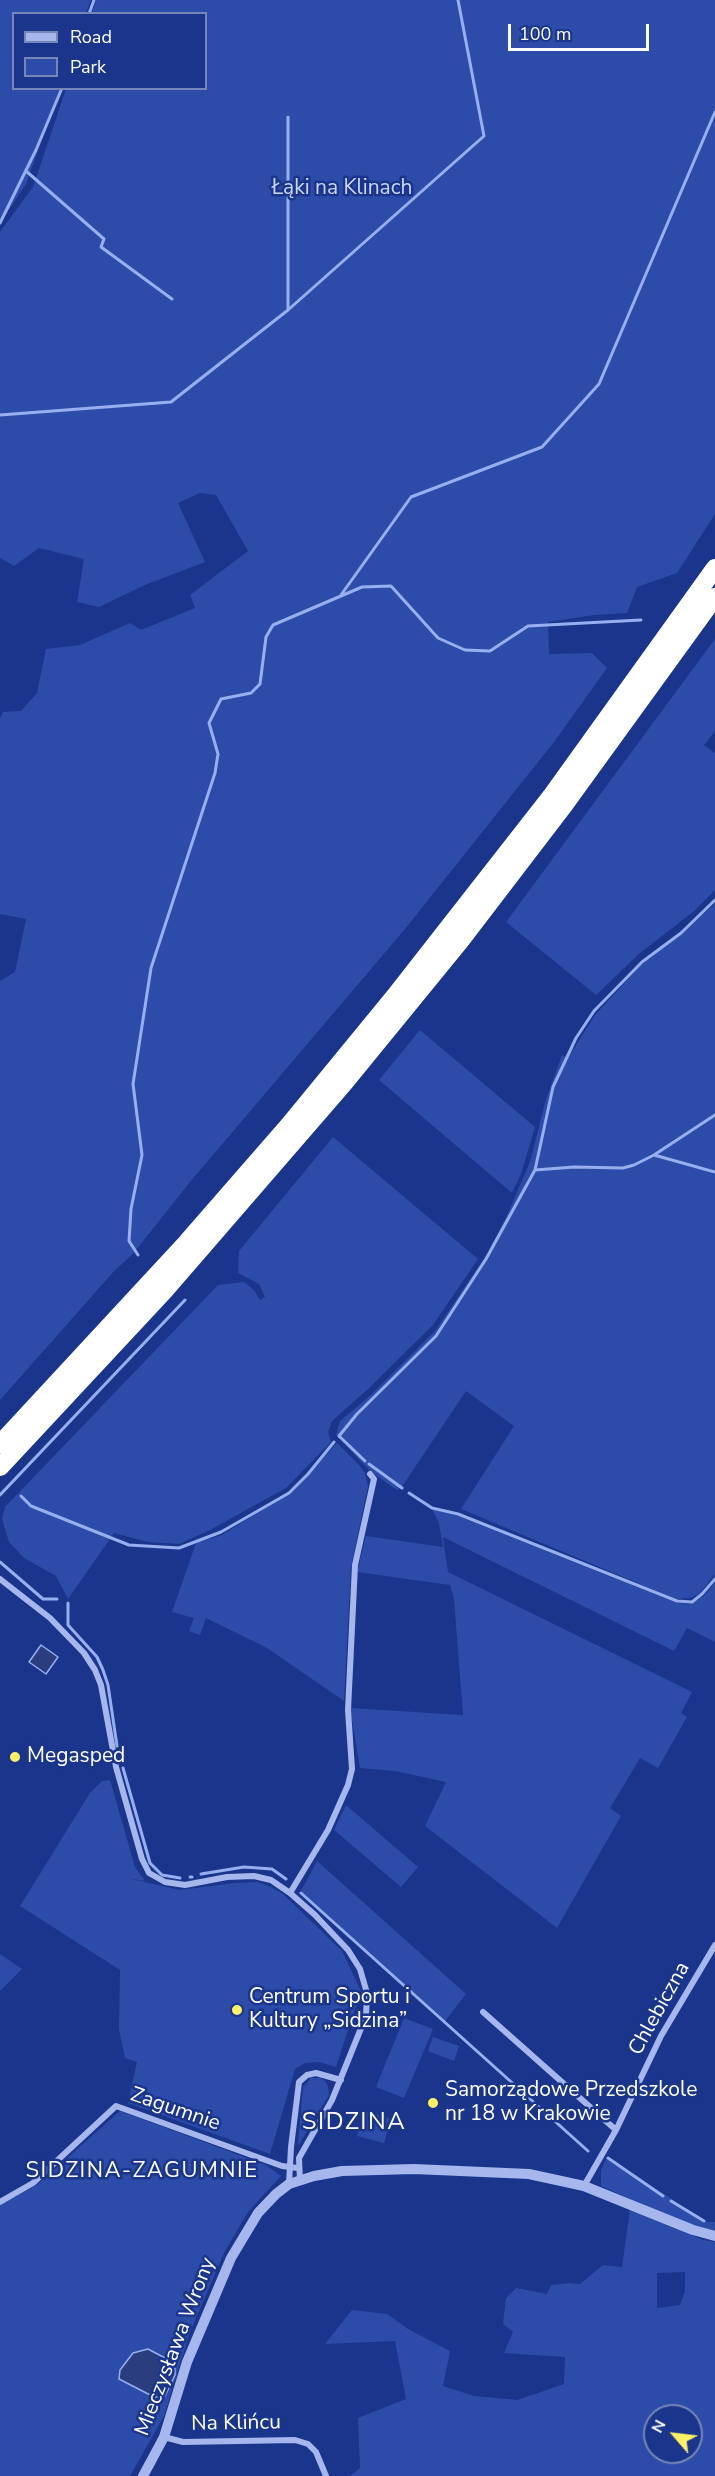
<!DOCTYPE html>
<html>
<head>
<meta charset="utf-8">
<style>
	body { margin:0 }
	#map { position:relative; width:715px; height:2476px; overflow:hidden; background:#1a358b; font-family:"Nunito Sans",sans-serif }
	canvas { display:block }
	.legend { position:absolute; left:12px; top:12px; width:195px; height:78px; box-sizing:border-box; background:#1a358b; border:2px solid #7686b9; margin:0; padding:8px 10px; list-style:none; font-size:18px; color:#fff }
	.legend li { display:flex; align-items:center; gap:12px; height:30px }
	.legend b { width:30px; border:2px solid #7686b9 }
	.north { position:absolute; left:643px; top:2404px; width:60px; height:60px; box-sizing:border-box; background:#1a358b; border:2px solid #7686b9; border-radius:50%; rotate:298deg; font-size:16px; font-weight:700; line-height:24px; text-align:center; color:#fff }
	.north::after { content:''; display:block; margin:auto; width:21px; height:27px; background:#fff161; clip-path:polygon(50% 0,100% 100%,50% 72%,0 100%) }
	.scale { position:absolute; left:508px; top:24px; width:141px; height:27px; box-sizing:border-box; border:3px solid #fff; border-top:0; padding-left:8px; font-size:18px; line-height:21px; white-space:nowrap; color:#fff; -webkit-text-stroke:4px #1a358b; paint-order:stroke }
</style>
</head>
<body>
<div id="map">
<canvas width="715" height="2476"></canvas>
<ul class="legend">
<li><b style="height:8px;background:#a5b7ed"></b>Road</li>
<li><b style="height:16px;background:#2d4ca9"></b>Park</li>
</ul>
<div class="north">N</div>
<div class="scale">100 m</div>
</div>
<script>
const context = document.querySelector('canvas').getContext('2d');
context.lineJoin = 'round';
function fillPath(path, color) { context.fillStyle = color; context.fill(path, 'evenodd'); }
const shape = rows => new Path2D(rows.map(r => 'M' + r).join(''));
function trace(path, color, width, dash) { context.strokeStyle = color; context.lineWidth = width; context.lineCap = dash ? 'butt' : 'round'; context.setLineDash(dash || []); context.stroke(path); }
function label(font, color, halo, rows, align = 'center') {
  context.font = font + ' "Nunito Sans",sans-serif'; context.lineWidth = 5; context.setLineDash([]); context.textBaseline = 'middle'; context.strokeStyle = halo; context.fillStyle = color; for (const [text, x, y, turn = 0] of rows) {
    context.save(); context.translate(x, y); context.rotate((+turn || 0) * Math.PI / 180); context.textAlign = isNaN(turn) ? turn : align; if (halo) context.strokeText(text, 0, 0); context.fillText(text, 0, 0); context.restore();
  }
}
fillPath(shape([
	[0,0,91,0,86,13,14,14,14,88,60,89,26,184,0,223],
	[96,0,715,0,715,514,677,573,637,587,627,613,594,615,548,622,549,654,592,653,607,668,554,742,405,929,190,1182,132,1255,115,1270,0,1400,0,981,15,972,26,919,0,914,0,718,3,712,21,711,37,693,46,649,80,645,130,623,141,630,195,608,190,595,248,551,216,495,200,493,178,503,205,562,145,585,99,607,77,602,84,559,39,548,14,566,0,558,0,232,33,187,66,89,206,88,206,14,92,13],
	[715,639,715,731,704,745,715,753,715,890,693,912,640,953,596,995,506,922],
	[715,904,715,1574,700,1593,691,1598,676,1599,461,1509,514,1426,466,1391,403,1485,397,1490,371,1472,336,1435,340,1421,372,1394,435,1331,487,1254,508,1213,530,1162,546,1099,562,1055,568,1058,595,1015,640,966],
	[420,1030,535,1127,521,1174,512,1193,379,1080],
	[333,1137,478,1259,433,1325,368,1389,332,1421,328,1432,331,1442,286,1488,210,1530,179,1544,148,1542,114,1533,68,1599,56,1576,24,1558,9,1542,2,1519,5,1507,218,1285,244,1282,254,1290,260,1300,265,1297,259,1284,238,1273,239,1251],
	[337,1443,359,1465,365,1473,368,1486,351,1567,344,1701,267,1648,206,1618,200,1635,189,1631,194,1618,172,1612,196,1543,222,1535,290,1493],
	[432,1509,458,1516,677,1603,690,1604,704,1596,715,1582,715,1642,687,1628,674,1651,443,1537,448,1572,692,1692,681,1713,687,1717,658,1768,640,1758,610,1808,621,1816,557,1928,425,1826,446,1782,395,1771,360,1768,350,1708,463,1715,454,1599,450,1585,357,1572,366,1536,443,1547,439,1523],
	[110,1780,135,1867,145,1881,127,1878,180,1890,235,1883,257,1882,271,1887,283,1894,342,1951,361,1991,336,2067,319,2062,305,2063,295,2069,270,2154,128,2103,137,2062,125,2058,119,2029,120,1970,20,1906,90,1793,102,1781],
	[346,1805,418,1867,401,1887,334,1830],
	[317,1861,466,1994,445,2021,301,1891],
	[0,1954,22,1969,0,1991],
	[404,2018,433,2029,404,2098,376,2087],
	[433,2037,459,2046,454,2061,428,2051],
	[311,2078,320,2078,325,2081,328,2086,329,2095,298,2146,303,2087],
	[120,2111,266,2165,281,2176,248,2212,225,2251,190,2332,164,2416,130,2476,0,2476,0,2205,37,2185],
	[365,2111,391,2119,384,2143,357,2136],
	[607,2157,707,2222,715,2222,715,2230,699,2228,669,2216,601,2186,601,2170],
	[630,2209,703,2240,715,2242,715,2476,350,2476,360,2468,358,2418,406,2399,395,2341,325,2344,352,2310,387,2314,408,2329,450,2351,443,2386,474,2396,517,2400,564,2384,565,2357,504,2353,513,2332,503,2324,506,2298,516,2288,547,2294,551,2285,569,2283,580,2284,603,2265,622,2267],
	[685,2272,685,2291,680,2305,657,2308,657,2273],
	[655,2416,691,2416,691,2452,655,2452]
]), '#2d4ca9');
const water = shape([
	[41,1645,58,1657,46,1674,29,1662,41,1645],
	[148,2349,165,2358,175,2369,175,2375,165,2396,154,2397,119,2379,120,2370,133,2353,148,2349]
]);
fillPath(water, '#2a3e7f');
trace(water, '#97aff0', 1.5);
trace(shape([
	[89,14,94,0],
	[288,117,288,310],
	[26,171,104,239,101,247,172,299],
	[0,223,36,150,62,88],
	[0,415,171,402,288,310,484,136,458,0],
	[341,595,411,497,542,447,599,384,715,112],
	[654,1155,715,1172],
	[535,1170,574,1167,623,1168,634,1165,654,1155,715,1115],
	[138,1255,129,1241,131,1209,142,1155,133,1084,151,968,215,773,218,754,209,723,221,699,251,693,260,684,266,637,273,625,362,587,391,586,438,638,465,650,490,651,528,626,641,620],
	[365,1461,339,1436,357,1414,436,1336,486,1259,535,1170,553,1087,576,1038,594,1011,642,962,681,933,715,900],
	[369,1464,402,1488],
	[409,1493,432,1508,458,1514,677,1601,692,1602,702,1594,715,1579],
	[0,1495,185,1300],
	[21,1496,31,1506,129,1545,179,1548,221,1532,289,1493,308,1474,334,1442],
	[0,1562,43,1599,57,1599],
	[68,1603,68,1625,97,1657,103,1670,108,1685,117,1746],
	[123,1768,150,1863,162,1875,180,1878],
	[201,1874,244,1867,272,1869,286,1879],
	[190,1877,192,1877],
	[301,1893,588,2151],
	[608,2158,663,2196],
	[671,2201,704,2221]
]), '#97aff0', 3);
trace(shape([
	[0,1579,50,1618,84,1653,95,1670,101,1685,116,1767,142,1859,149,1873,165,1882,185,1885,227,1877,254,1876,271,1880,290,1893,315,1915,348,1950,360,1969,367,1993,366,2016,332,2100,299,2158,300,2181],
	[290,1893,328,1830,348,1785,352,1769,348,1710,355,1565,374,1479,370,1474],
	[483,2012,616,2130],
	[289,2184,291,2147,299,2082,307,2075,316,2073,341,2080],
	[584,2186,616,2130,661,2036,715,1945],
	[0,2202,33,2183,116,2106,282,2166,298,2168],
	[164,2437,183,2442,295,2440,308,2444,316,2452,326,2476]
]), '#a5b7ed', 6);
trace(shape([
	[143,2476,164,2437,187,2362,231,2258,258,2213,276,2194,289,2184,314,2176,342,2171,414,2169,529,2174,584,2186,693,2230,715,2236]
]), '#a5b7ed', 10);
trace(shape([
	[0,1444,187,1242,289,1125,394,997,552,795,715,568],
	[0,1467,165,1290,345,1082,461,940,565,804,715,597]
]), '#fff', 18);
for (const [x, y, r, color] of [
	[15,1757,6,"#fff161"],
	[237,2010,6,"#fff161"],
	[433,2103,6,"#fff161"]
]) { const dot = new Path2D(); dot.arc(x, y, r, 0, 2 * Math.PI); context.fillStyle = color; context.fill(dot); trace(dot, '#1a358b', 2); }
label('21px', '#cad6fa', '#1a358b', [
	["Łąki na Klinach",342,189]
]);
label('21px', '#fff', '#1a358b', [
	["Megasped",27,1757],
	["Centrum Sportu i",249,1998],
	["Kultury „Sidzina”",249,2022],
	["Samorządowe Przedszkole",445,2091],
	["nr 18 w Krakowie",445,2115]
], 'left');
label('21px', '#fff', '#1a358b', [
	["Chlebiczna",660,2009,-61],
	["Zagumnie",175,2110,19],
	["Mieczysława Wrony",176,2347,-69],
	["Na Klińcu",236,2424,-1]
]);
context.letterSpacing = '1.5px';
label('22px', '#fff', '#1a358b', [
	["SIDZINA-ZAGUMNIE",142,2172]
]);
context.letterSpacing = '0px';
context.letterSpacing = '1.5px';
label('24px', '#fff', '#1a358b', [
	["SIDZINA",354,2123]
]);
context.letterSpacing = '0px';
</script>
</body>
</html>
